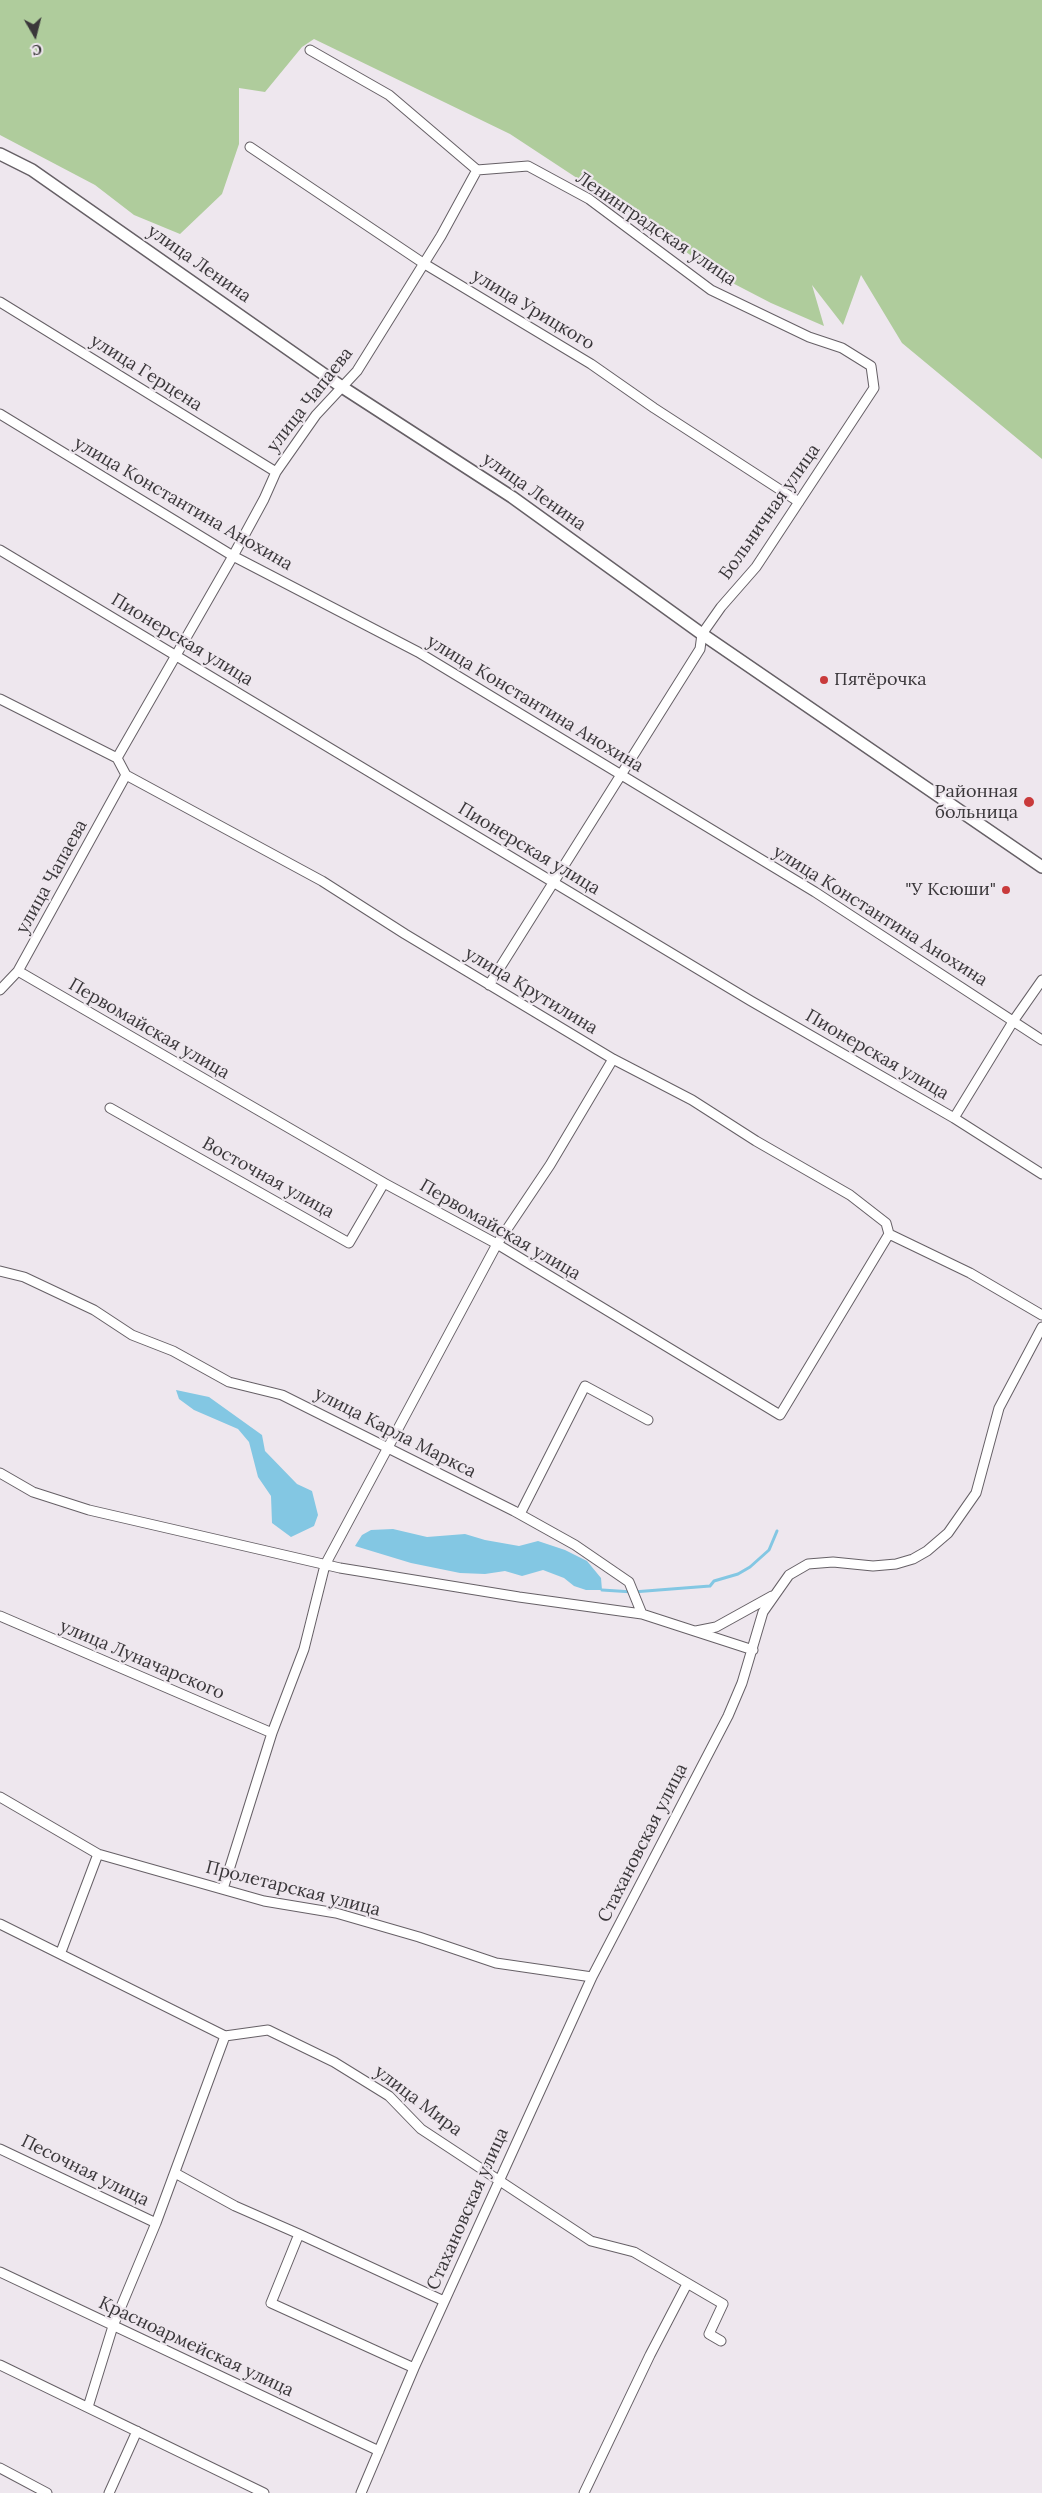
<!DOCTYPE html>
<html>
<head>
<meta charset="utf-8">
<style>
	body { margin:0 }
	#map { position:relative; width:1042px; height:2493px; overflow:hidden; background:#eee7ee; font-family:Lora,serif }
	canvas { display:block }
	.north { position:absolute; left:10px; top:10px; width:50px; height:50px; -webkit-text-stroke:4px #eee7ee; paint-order:stroke; rotate:172deg; font-size:14px; font-weight:700; line-height:20px; text-align:center; color:#3a373a }
	.north::after { content:''; display:block; margin:auto; width:18px; height:22px; background:#3a373a; clip-path:polygon(50% 0,100% 100%,50% 72%,0 100%) }
</style>
</head>
<body>
<div id="map">
<canvas width="1042" height="2493"></canvas>
<div class="north">С</div>
</div>
<script>
const context = document.querySelector('canvas').getContext('2d');
context.lineJoin = 'round';
function fillPath(path, color) { context.fillStyle = color; context.fill(path, 'evenodd'); }
const shape = rows => new Path2D(rows.map(r => 'M' + r).join(''));
function trace(path, color, width, dash) { context.strokeStyle = color; context.lineWidth = width; context.lineCap = dash ? 'butt' : 'round'; context.setLineDash(dash || []); context.stroke(path); }
function label(font, color, halo, rows, align = 'center') {
  context.font = font + ' Lora,serif'; context.lineWidth = 4.5; context.setLineDash([]); context.textBaseline = 'middle'; context.strokeStyle = halo; context.fillStyle = color; for (const [text, x, y, turn = 0] of rows) {
    context.save(); context.translate(x, y); context.rotate((+turn || 0) * Math.PI / 180); context.textAlign = isNaN(turn) ? turn : align; if (halo) context.strokeText(text, 0, 0); context.fillText(text, 0, 0); context.restore();
  }
}
fillPath(shape([
	[0,0,1042,0,1042,459,902,343,861,275,843,325,812,285,824,326,771,303,719,276,656,230,510,134,314,39,302,47,265,92,239,88,239,144,222,194,180,234,134,215,95,185,0,135]
]), '#afcc9c');
fillPath(shape([
	[176,1390,209,1397,262,1435,265,1451,297,1484,312,1491,318,1515,314,1526,291,1537,272,1523,271,1496,258,1477,249,1442,238,1429,194,1410,179,1399],
	[393,1529,427,1537,465,1534,485,1540,519,1546,538,1541,565,1550,587,1561,601,1578,602,1590,586,1590,574,1586,564,1578,543,1570,522,1576,505,1571,485,1574,460,1573,411,1563,355,1546,362,1535,371,1530]
]), '#83c7e3');
trace(shape([
	[602,1590,633,1592,710,1586,714,1581,738,1574,750,1567,769,1550,777,1531]
]), '#83c7e3', 3);
const minor = shape([
	[310,50,389,95,477,170,528,166,589,199,711,290,809,337,842,348,871,366,874,388,756,567,721,607,702,634,700,649,489,985],
	[250,147,423,263,591,364,654,408,799,502],
	[0,302,276,472],
	[0,414,233,556,418,652,815,892,1042,1040],
	[0,550,751,1001,954,1118,1042,1174],
	[0,699,117,758,126,775,322,881,405,934,613,1059,692,1100,756,1141,850,1195,886,1223,889,1234,970,1273,1042,1315],
	[117,758,233,556,264,499,276,472,316,415,357,371,441,236,477,170],
	[18,971,384,1183,497,1244,780,1415,889,1234],
	[0,990,18,971,126,775],
	[110,1108,349,1243,384,1183],
	[954,1118,1014,1020,1042,980],
	[0,1271,24,1277,94,1310,132,1335,173,1351,229,1382,282,1395,514,1511,575,1545,629,1582,642,1614,753,1650],
	[0,1473,33,1492,89,1510,340,1568,519,1597,642,1614],
	[520,1514,585,1386,648,1420],
	[0,1616,272,1733],
	[696,1631,716,1627,772,1596],
	[0,1797,98,1854,264,1901,336,1913,419,1937,496,1963,592,1977],
	[223,1889,272,1733,304,1649,325,1565,497,1244,550,1165,613,1059],
	[0,1924,225,2036,268,2030,334,2062,389,2096,421,2129,591,2241,634,2252,723,2304,709,2334,721,2341],
	[61,1952,98,1854],
	[0,2149,156,2223],
	[175,2173,235,2206,299,2234,271,2303,414,2368],
	[299,2234,444,2301],
	[0,2272,379,2451],
	[0,2365,264,2493],
	[88,2407,113,2326,156,2223,225,2036],
	[0,2468,47,2493],
	[109,2493,137,2431],
	[361,2493,414,2368,592,1977,728,1716,742,1683,763,1612,789,1575,808,1564,833,1562,873,1566,896,1564,913,1559,927,1551,948,1533,976,1493,999,1408,1042,1327],
	[584,2493,650,2355,687,2284]
]);
const secondary = shape([
	[0,154,32,170,342,387,512,497,702,634,1042,867]
]);
trace(minor, '#666066', 11);
trace(secondary, '#666066', 14);
trace(minor, '#fff', 9);
trace(secondary, '#fff', 11);
for (const [x, y, r, color] of [
	[824,680,5,"#c93a3b"],
	[1029,802,6,"#c93a3b"],
	[1006,890,5,"#c93a3b"]
]) { const dot = new Path2D(); dot.arc(x, y, r, 0, 2 * Math.PI); context.fillStyle = color; context.fill(dot); trace(dot, '#eee7ee', 2); }
label('18px', '#3a373a', '#eee7ee', [
	["Ленинградская улица",656,229,34],
	["улица Ленина",199,264,35],
	["улица Урицкого",533,310,31],
	["улица Герцена",146,373,32],
	["улица Чапаева",310,400,-52],
	["улица Ленина",534,492,35],
	["улица Константина Анохина",183,504,30],
	["Больничная улица",770,512,-55],
	["Пионерская улица",182,640,31],
	["улица Константина Анохина",535,704,31],
	["Пионерская улица",529,849,31],
	["улица Чапаева",52,877,-61],
	["улица Константина Анохина",880,916,32],
	["улица Крутилина",531,991,31],
	["Первомайская улица",149,1029,30],
	["Пионерская улица",877,1055,30],
	["Восточная улица",268,1178,29],
	["Первомайская улица",500,1230,30],
	["улица Карла Маркса",395,1433,27],
	["улица Луначарского",142,1660,23],
	["Стахановская улица",643,1843,-63],
	["Пролетарская улица",293,1889,14],
	["улица Мира",418,2101,37],
	["Песочная улица",85,2171,26],
	["Стахановская улица",468,2209,-66],
	["Красноармейская улица",196,2347,25]
]);
label('18px', '#3a373a', '#eee7ee', [
	["Пятёрочка",834,680,"left"],
	["Районная",1018,792],
	["больница",1018,813],
	["\"У Ксюши\"",996,890]
], 'right');
</script>
</body>
</html>
